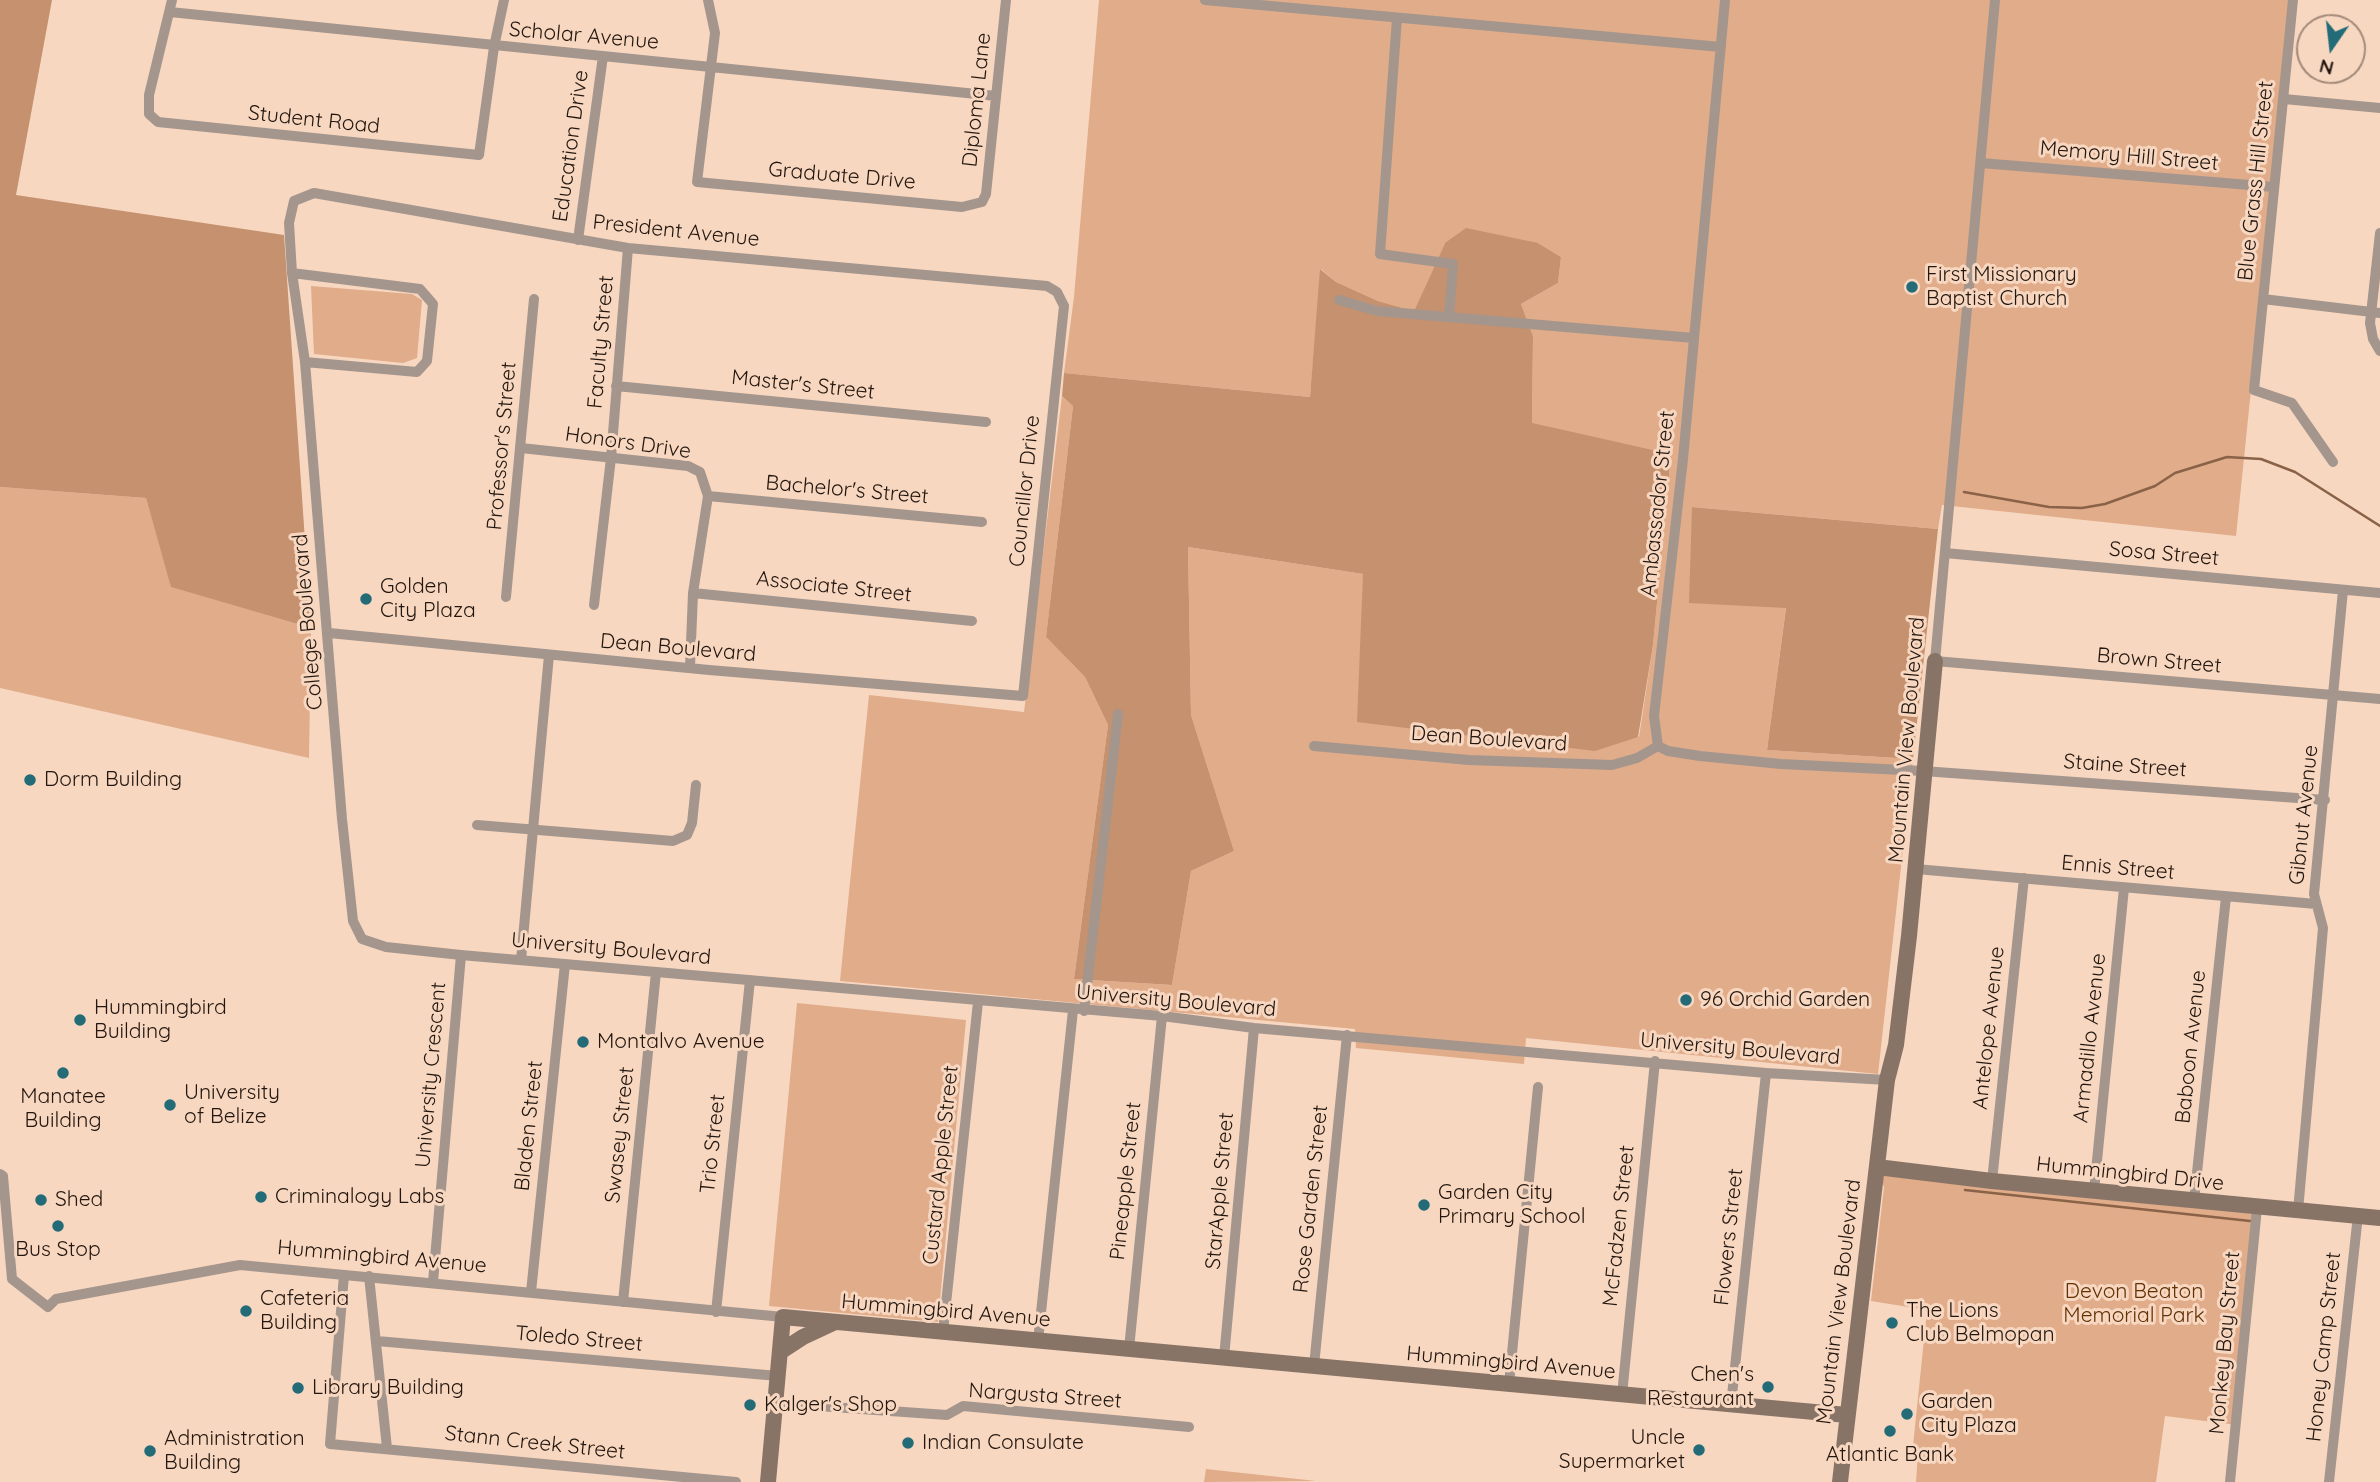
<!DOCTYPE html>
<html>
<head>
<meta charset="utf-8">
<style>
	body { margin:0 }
	#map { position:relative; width:2380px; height:1482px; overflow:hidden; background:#f8d7c1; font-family:Quicksand,sans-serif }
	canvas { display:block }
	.north { position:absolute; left:2296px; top:14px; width:70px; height:70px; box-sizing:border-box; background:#f8d7c1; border:2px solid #a28a79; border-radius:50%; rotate:194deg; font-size:19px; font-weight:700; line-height:28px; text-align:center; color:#22160e }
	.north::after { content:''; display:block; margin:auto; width:24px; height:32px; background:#236b77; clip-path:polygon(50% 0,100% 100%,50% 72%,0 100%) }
</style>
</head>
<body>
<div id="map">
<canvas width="2380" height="1482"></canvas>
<div class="north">N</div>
</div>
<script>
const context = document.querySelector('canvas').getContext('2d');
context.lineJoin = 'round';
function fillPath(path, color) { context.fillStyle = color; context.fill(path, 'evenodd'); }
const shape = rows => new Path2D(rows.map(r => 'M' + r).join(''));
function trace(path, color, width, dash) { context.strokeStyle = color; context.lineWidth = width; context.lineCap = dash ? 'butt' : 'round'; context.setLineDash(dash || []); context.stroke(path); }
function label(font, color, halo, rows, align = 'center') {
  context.font = font + ' Quicksand,sans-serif'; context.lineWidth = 6; context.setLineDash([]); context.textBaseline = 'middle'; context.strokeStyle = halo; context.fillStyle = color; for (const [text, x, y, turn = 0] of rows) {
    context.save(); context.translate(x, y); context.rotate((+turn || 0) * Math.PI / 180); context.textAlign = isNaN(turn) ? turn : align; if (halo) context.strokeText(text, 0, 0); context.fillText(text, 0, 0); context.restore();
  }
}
fillPath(shape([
	[1099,0,2291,0,2236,536,1942,505,1938,529,1692,507,1786,607,1767,750,1913,759,1878,1074,1526,1038,1524,1064,1356,1048,1355,1029,840,981,869,695,1024,712,1062,396,1073,406,1046,637,1085,677,1108,725,1074,979,1172,985,1191,871,1234,851,1191,715,1188,547,1363,574,1639,737,1653,645,1671,454,1532,424,1533,336,1521,304,1558,283,1561,257,1538,243,1445,243,1414,311,1378,301,1336,282,1321,269,1310,397,1064,373,1074,297],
	[311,286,412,294,422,300,417,358,403,363,314,354],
	[0,487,146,498,172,587,311,628,309,758,0,688],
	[797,1003,966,1020,938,1322,769,1306],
	[1877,1167,2257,1208,2237,1425,2165,1416,2156,1482,1916,1482,1918,1452,1913,1446,1927,1310,1871,1301,1884,1187],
	[1206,1469,1316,1481,1204,1482]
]), '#e0ac8a');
fillPath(shape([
	[0,0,52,0,16,195,284,235,311,628,171,587,146,498,0,487],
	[1466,228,1538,243,1561,257,1558,283,1521,304,1533,336,1532,423,1671,454,1653,645,1638,737,1595,751,1357,722,1363,574,1188,547,1191,715,1234,851,1191,871,1172,985,1074,979,1108,725,1085,677,1046,637,1073,406,1062,396,1064,373,1310,397,1320,269,1336,282,1378,301,1414,311,1445,243],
	[1692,507,1938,529,1913,759,1767,750,1786,608,1689,603]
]), '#c5916e');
trace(shape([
	[1964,492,2049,507,2082,508,2105,504,2155,486,2175,473,2227,457,2261,459,2295,472,2380,526],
	[1965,1190,2250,1221]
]), '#896247', 2.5);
trace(shape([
	[172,0,149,95,149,114,158,122,479,155,494,47,504,0],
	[708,0,715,33,697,182,962,207,982,202,986,194,1006,0],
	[1205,0,1721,47],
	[1725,0,1683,459,1654,716,1658,746,1668,751,1700,756,1781,764,1923,771,2325,800],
	[1995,0,1935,661,2380,699],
	[2293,0,2254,390,2292,403,2333,462],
	[170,12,996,96],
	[1397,18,1380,254,1453,264,1449,317],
	[2284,99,2380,108],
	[1981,163,2274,187],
	[2380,233,2370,323,2373,339,2380,351],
	[578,240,603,56],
	[292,273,420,289,433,304,427,361,417,372,305,362],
	[2263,299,2380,313],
	[1339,300,1377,311,1694,338],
	[616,386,986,422],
	[521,448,688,466,700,472,708,496,693,593,690,668],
	[708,496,982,522],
	[1945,553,2380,593],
	[693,593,972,621],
	[506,597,534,299],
	[594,605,611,458,628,248],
	[329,633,709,670,1023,696,1064,306,1057,292,1047,286,628,248,314,193,294,201,289,223,292,273,305,362,342,819,353,921,362,939,386,947,461,955,1162,1016,1254,1028,1766,1073,1887,1080],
	[1314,746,1469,760,1612,765,1637,758,1658,746],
	[477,825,673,841,687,835,692,823,696,785],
	[1916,869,2316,904],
	[521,960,549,655],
	[1084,1011,1118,714],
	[0,1174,3,1176,12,1279,48,1307,56,1299,240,1265,783,1317],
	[1992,1181,2024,878],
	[2094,1191,2124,888],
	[2194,1201,2226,897],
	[2298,1211,2323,928,2314,894,2343,590],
	[344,1275,330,1444,736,1482],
	[369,1276,387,1448],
	[433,1282,461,955],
	[531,1292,565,964],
	[623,1302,656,972],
	[716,1312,750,980],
	[943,1332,978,1002],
	[377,1341,778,1376],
	[1038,1341,1073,1010],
	[1129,1349,1162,1016],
	[1224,1358,1254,1028],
	[1314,1366,1347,1035],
	[1509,1384,1538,1087],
	[1622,1395,1655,1061],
	[775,1403,947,1415,963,1406,1189,1427],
	[1731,1405,1766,1073],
	[2230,1482,2257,1208],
	[2329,1482,2358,1215]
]), '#a5968d', 10);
trace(shape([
	[1877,1167,1992,1181,2380,1218],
	[780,1352,803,1337,833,1323],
	[768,1482,783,1317,1847,1415],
	[1840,1482,1887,1080,1896,1045,1909,936,1935,661]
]), '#887466', 16);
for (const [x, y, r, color] of [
	[1912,287,7,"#236b77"],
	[366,599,7,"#236b77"],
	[30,780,7,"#236b77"],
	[1686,1000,7,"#236b77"],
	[80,1020,7,"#236b77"],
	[583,1042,7,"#236b77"],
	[63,1073,7,"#236b77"],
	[170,1105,7,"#236b77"],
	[261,1197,7,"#236b77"],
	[41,1200,7,"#236b77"],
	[1424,1205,7,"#236b77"],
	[58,1226,7,"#236b77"],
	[246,1311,7,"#236b77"],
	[1892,1323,7,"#236b77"],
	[1768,1387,7,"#236b77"],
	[298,1388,7,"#236b77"],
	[750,1405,7,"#236b77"],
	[1907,1414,7,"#236b77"],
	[1890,1431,7,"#236b77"],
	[908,1443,7,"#236b77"],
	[1699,1450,7,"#236b77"],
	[150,1451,7,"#236b77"]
]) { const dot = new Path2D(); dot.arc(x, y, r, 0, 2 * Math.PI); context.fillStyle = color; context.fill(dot); trace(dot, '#f8d7c1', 2.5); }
label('21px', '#22160e', '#f8d7c1', [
	["Scholar Avenue",584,36,5],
	["Diploma Lane",977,100,-84],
	["Student Road",314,120,6],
	["Education Drive",571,146,-82],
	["Memory Hill Street",2129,156,5],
	["Graduate Drive",842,176,5],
	["Blue Grass Hill Street",2256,181,-84],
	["President Avenue",676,231,6],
	["Faculty Street",601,342,-85],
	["Master's Street",803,385,6],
	["Honors Drive",628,443,8],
	["Professor's Street",502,446,-85],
	["Bachelor's Street",847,490,5],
	["Councillor Drive",1025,491,-84],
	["Ambassador Street",1658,504,-84],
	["Sosa Street",2164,554,5],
	["Associate Street",834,587,6],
	["College Boulevard",308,622,-95],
	["Dean Boulevard",678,648,5],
	["Brown Street",2159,661,5],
	["Dean Boulevard",1489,739,4],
	["Mountain View Boulevard",1907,740,-85],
	["Staine Street",2125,766,4],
	["Gibnut Avenue",2304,815,-84],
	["Ennis Street",2118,868,5],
	["University Boulevard",611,949,5],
	["University Boulevard",1176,1001,5],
	["Antelope Avenue",1989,1028,-84],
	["Armadillo Avenue",2090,1038,-84],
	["Baboon Avenue",2191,1047,-84],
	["University Boulevard",1740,1049,5],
	["University Crescent",431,1075,-85],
	["Bladen Street",529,1126,-84],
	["Swasey Street",620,1135,-84],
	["Trio Street",713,1144,-84],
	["Custard Apple Street",941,1165,-84],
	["Hummingbird Drive",2130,1174,6],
	["Pineapple Street",1126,1181,-84],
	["StarApple Street",1220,1191,-85],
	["Rose Garden Street",1311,1199,-84],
	["McFadzen Street",1619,1226,-84],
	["Flowers Street",1729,1237,-84],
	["Hummingbird Avenue",382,1257,5],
	["Mountain View Boulevard",1839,1302,-83],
	["Hummingbird Avenue",946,1311,5],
	["Toledo Street",579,1339,5],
	["Monkey Bay Street",2225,1343,-85],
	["Honey Camp Street",2324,1347,-84],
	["Hummingbird Avenue",1511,1363,5],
	["Nargusta Street",1045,1396,4],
	["Stann Creek Street",535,1443,6]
]);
label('21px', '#22160e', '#f8d7c1', [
	["First Missionary",1926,275],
	["Baptist Church",1926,299],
	["Golden",380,587],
	["City Plaza",380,611],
	["Dorm Building",44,780],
	["96 Orchid Garden",1700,1000],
	["Hummingbird",94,1008],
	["Building",94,1032],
	["Montalvo Avenue",597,1042],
	["University",184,1093],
	["of Belize",184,1117],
	["Manatee",63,1097,"center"],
	["Building",63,1121,"center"],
	["Garden City",1438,1193],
	["Primary School",1438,1217],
	["Criminalogy Labs",275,1197],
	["Shed",55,1200],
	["Bus Stop",58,1250,"center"],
	["Cafeteria",260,1299],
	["Building",260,1323],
	["The Lions",1906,1311],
	["Club Belmopan",1906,1335],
	["Chen's",1754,1375,"right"],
	["Restaurant",1754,1399,"right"],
	["Library Building",312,1388],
	["Garden",1921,1402],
	["City Plaza",1921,1426],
	["Kalger's Shop",764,1405],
	["Uncle",1685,1438,"right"],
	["Supermarket",1685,1462,"right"],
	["Administration",164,1439],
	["Building",164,1463],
	["Indian Consulate",922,1443],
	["Atlantic Bank",1890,1455,"center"]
], 'left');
label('21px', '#623105', '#f8d7c1', [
	["Devon Beaton",2134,1292],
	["Memorial Park",2134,1316]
]);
</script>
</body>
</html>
